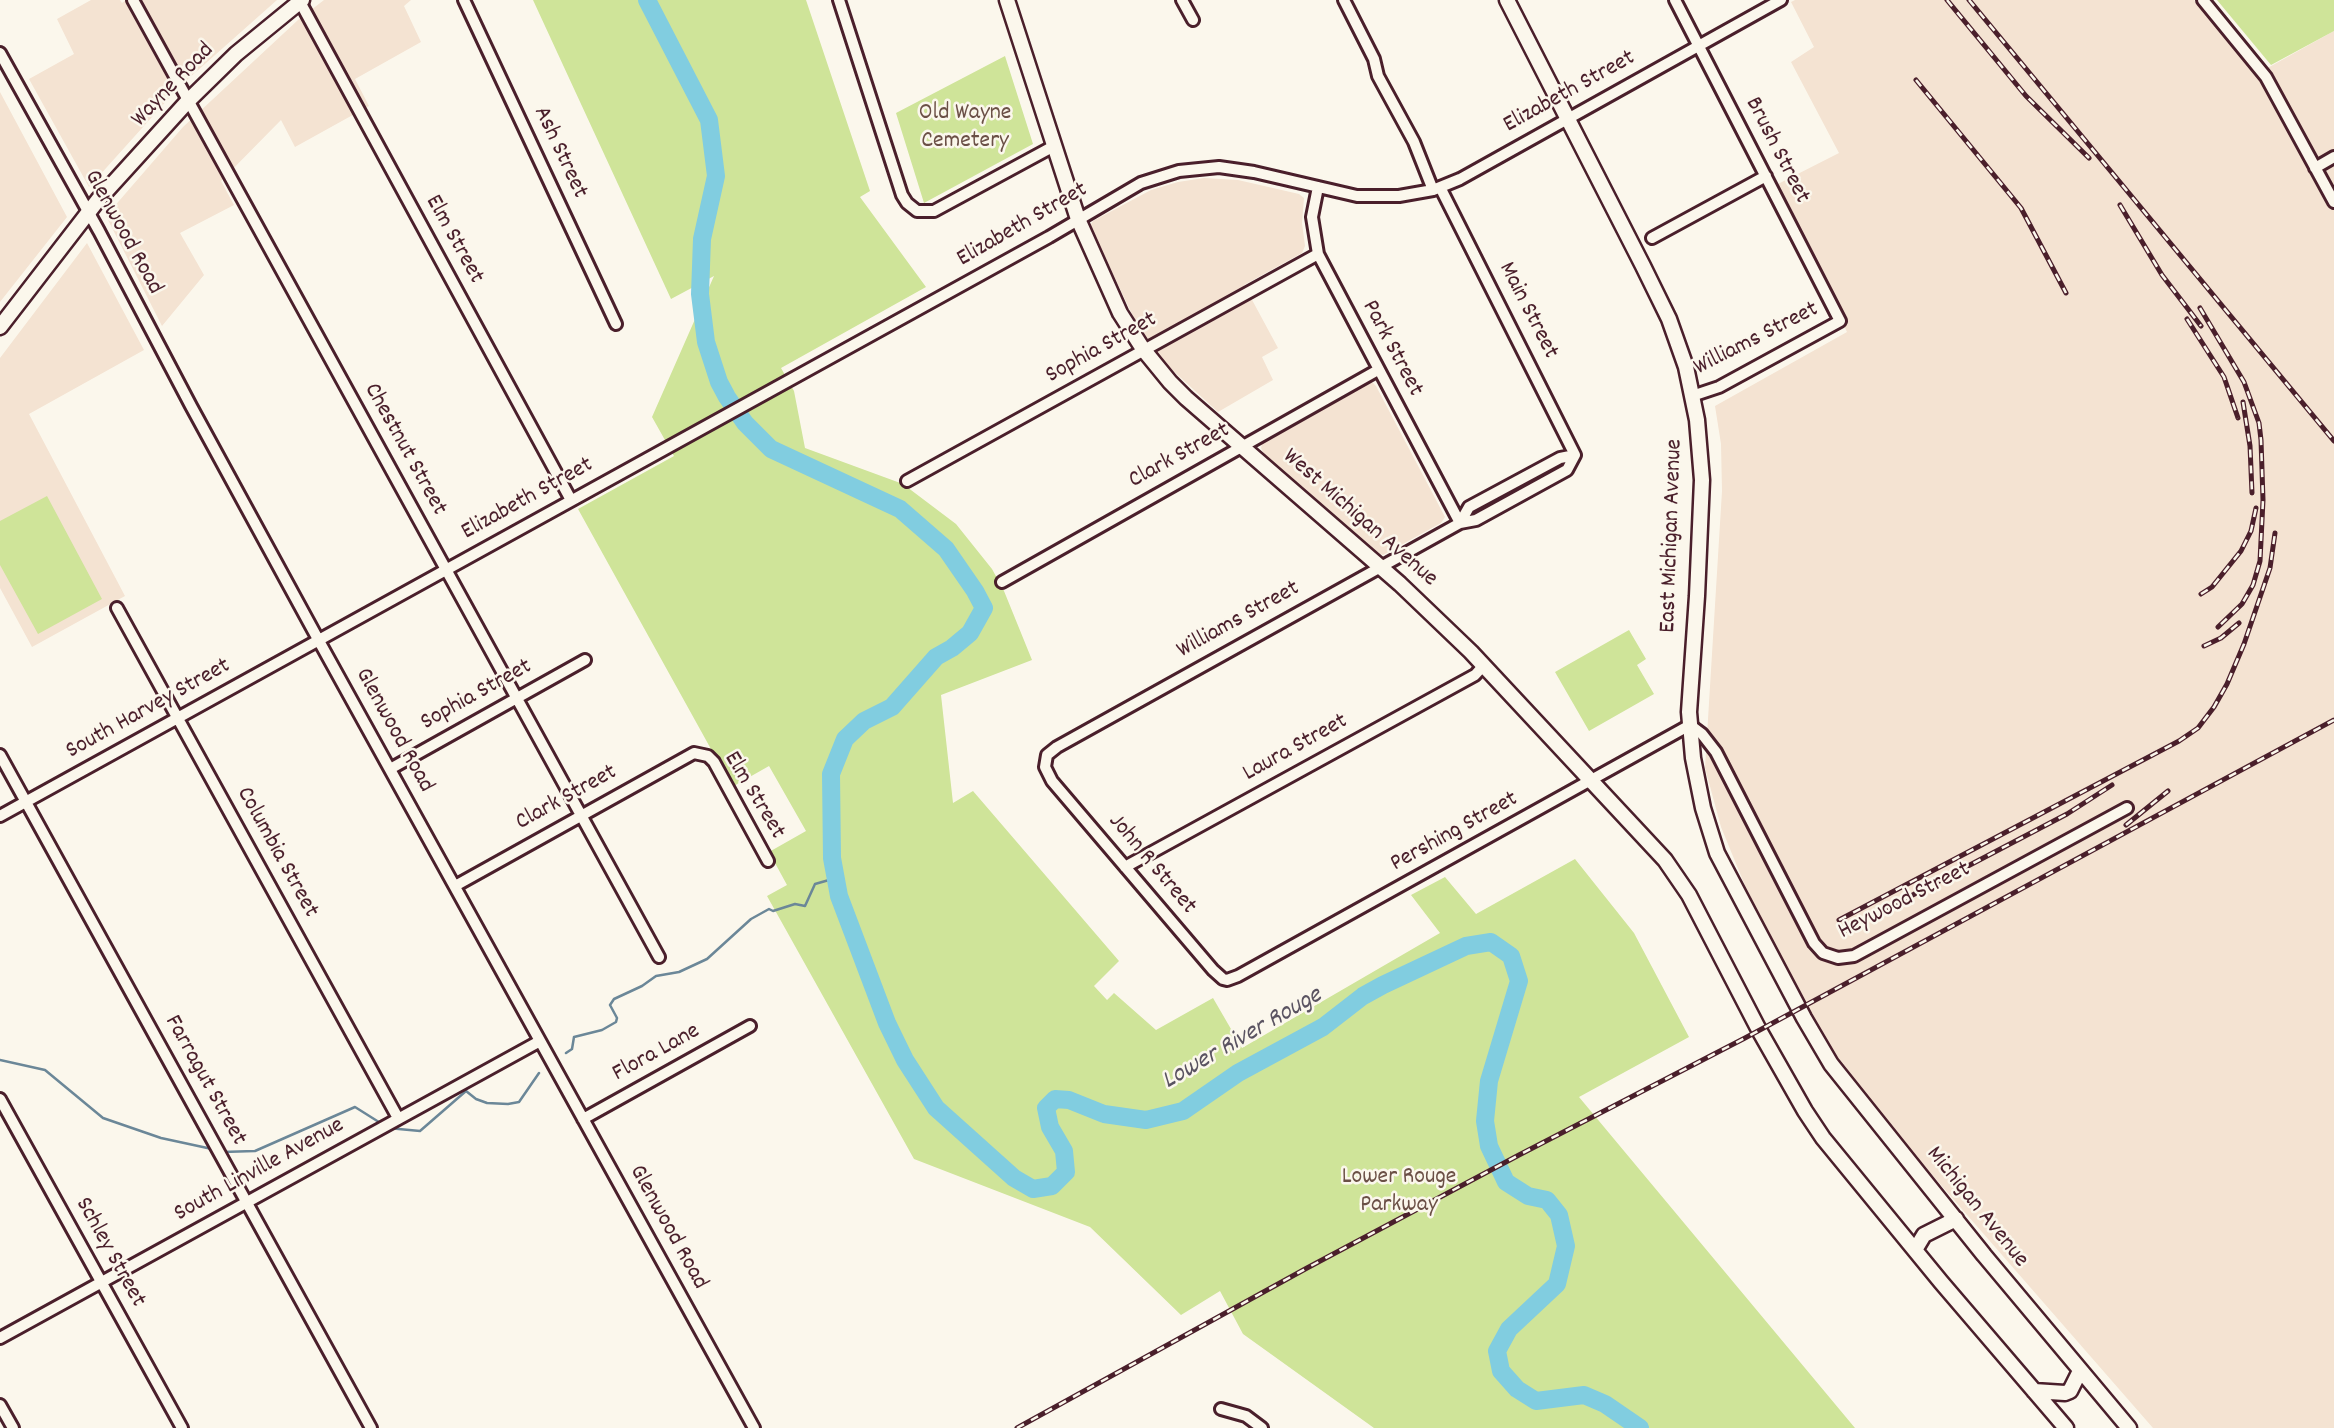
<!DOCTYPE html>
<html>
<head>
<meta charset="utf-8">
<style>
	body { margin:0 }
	canvas { display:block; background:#fbf7ec }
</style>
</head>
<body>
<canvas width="2334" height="1428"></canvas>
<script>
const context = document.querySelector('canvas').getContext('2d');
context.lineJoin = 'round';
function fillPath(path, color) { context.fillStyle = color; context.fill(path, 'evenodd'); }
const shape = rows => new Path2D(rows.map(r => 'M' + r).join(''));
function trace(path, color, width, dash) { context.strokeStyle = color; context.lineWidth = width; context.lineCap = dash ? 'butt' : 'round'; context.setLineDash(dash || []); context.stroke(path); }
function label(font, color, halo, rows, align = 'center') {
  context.font = font + ' Dekko,sans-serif'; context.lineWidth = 5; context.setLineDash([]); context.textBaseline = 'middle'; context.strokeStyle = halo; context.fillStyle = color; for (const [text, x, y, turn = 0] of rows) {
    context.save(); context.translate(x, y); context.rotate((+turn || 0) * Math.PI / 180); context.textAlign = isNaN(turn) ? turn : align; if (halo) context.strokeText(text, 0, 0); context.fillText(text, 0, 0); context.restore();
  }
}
fillPath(shape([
	[91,0,120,0,122,3,126,0,277,0,179,87,89,187,29,79,74,54,57,19],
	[324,0,411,0,404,6,421,42,355,79,369,106,295,147,281,120,221,181,234,205,180,233,204,275,162,326,106,216,183,127,298,20],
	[1795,0,2194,0,2255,75,2334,31,2334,1428,2153,1428,1913,1153,1838,1061,1821,1033,1746,888,1721,827,1705,768,1722,491,1721,444,1715,406,1847,332,1776,185,1839,153,1791,62,1814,47,1791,2],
	[0,92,67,217,0,302],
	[1204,178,1238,180,1299,194,1304,198,1302,223,1305,246,1302,253,1244,285,1278,348,1262,357,1273,380,1218,412,1169,367,1163,363,1142,335,1090,226,1093,221,1151,190,1178,182],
	[87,243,144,350,29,414,125,596,32,647,0,588,0,358],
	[1366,383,1373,383,1376,386,1445,517,1441,523,1383,555,1374,552,1271,462,1265,456,1261,448,1263,440]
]), '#f4e3d2');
fillPath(shape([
	[533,0,806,0,870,191,860,197,926,287,781,368,794,391,805,448,903,484,956,524,992,569,1004,591,1032,660,941,695,953,803,973,791,1119,961,1094,986,1107,1000,1114,993,1156,1030,1213,998,1242,1048,1440,933,1411,895,1445,877,1476,914,1575,859,1634,933,1689,1037,1579,1097,1855,1428,1374,1428,1243,1334,1220,1291,1181,1315,1090,1227,914,1159,767,896,787,885,769,852,806,831,769,766,732,787,578,509,674,456,652,417,714,276,671,299],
	[2217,0,2334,0,2334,31,2271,65],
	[1005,56,1033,144,924,203,896,113],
	[47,496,102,599,38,634,0,565,0,521],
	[1629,630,1646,659,1637,665,1654,694,1589,731,1555,672]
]), '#cfe499');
trace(shape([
	[566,1053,572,1049,574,1037,602,1030,616,1022,617,1018,610,1005,614,999,642,986,656,976,679,972,707,959,751,919,769,909,773,911,795,904,805,906,815,884,836,878],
	[0,1060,45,1070,103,1118,161,1138,212,1149],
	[388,1128,420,1131,466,1091,476,1099,487,1103,508,1104,519,1102,539,1073],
	[222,1152,255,1151,355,1107,382,1124]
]), '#6b8798', 2.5);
trace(shape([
	[647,0,709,120,716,176,702,239,700,294,706,342,719,382,727,397,745,423,771,449,900,509,946,549,975,591,984,608,970,633,952,648,936,657,892,707,864,721,845,739,831,774,832,858,839,896,887,1023,905,1060,936,1108,1014,1178,1033,1189,1052,1186,1066,1172,1064,1151,1050,1127,1046,1108,1055,1099,1069,1100,1104,1114,1146,1120,1183,1111,1238,1073,1323,1027,1363,996,1383,985,1466,946,1491,942,1511,956,1519,981,1489,1081,1485,1121,1489,1146,1506,1182,1528,1196,1547,1200,1559,1215,1566,1246,1557,1284,1509,1329,1497,1351,1501,1371,1517,1389,1536,1401,1584,1395,1605,1404,1640,1428]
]), '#81cde0', 18);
const minor = shape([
	[133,0,659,957],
	[299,0,571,500],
	[464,0,616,324],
	[839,0,902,195,907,203,917,211,934,211,1054,146],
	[1182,0,1193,20],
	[1344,0,1374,59,1378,76,1414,142,1433,190],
	[1675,0,1840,321,1719,387,1692,396],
	[2203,0,2266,77,2334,202],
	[0,53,99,231,191,406,319,641,754,1428],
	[2315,168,2334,157],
	[1318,187,1312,217,1318,254,1460,523],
	[1440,187,1575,455],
	[1652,238,1766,176],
	[1575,455,1567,470,1476,520,1460,523,1057,747,1047,755,1045,767,1052,781,1213,970,1223,979,1227,980,1238,976,1690,725,1702,734,1716,752,1814,943,1823,953,1838,958,1854,956,2127,808],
	[907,481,1318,254],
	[1460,523,1469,507,1560,458,1575,455],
	[1002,582,1378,370],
	[117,608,398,1118],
	[0,755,371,1428],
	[390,769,585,660],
	[0,816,1049,237,1141,183,1179,171,1219,167,1254,172,1357,196,1399,196,1433,190,1460,179,1781,0],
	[1125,867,1475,675,1484,665],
	[455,886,694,753,708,756,714,762,768,861],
	[0,1099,182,1428],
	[583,1119,750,1026],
	[0,1338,540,1041],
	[0,1405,13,1428],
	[1221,1409,1246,1416,1262,1428]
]);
const major = shape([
	[1007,0,1078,219,1120,313,1143,349,1170,382,1186,398,1400,584,1471,652,1665,860,1689,895,1759,1030,1805,1111,1823,1138,1941,1282,2066,1428],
	[1507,0,1643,266,1669,319,1686,367,1697,420,1702,480,1697,596,1689,712,1693,758,1703,808,1717,853,1804,1018,1831,1064,1984,1255,2129,1428],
	[0,327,98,200,188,101,236,54,302,0],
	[1915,1250,1924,1235,1956,1219],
	[2034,1391,2065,1393,2070,1391,2080,1371]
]);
trace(minor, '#4a1f2b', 16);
trace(major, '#4a1f2b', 19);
trace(minor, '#fbf7ec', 10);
trace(major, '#fbf7ec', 14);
const rail = shape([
	[1947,0,2026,96,2089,158],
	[1969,0,2334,441],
	[1916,80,2021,208,2066,293],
	[2120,205,2162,275,2201,326],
	[2200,308,2244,382,2259,423,2261,440,2263,500,2260,561,2253,585,2242,604,2218,627],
	[2187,319,2224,377,2238,418],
	[2243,402,2250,446,2252,493],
	[2201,594,2212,587,2241,551,2251,531,2256,508],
	[2204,646,2221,638,2239,623],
	[2126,825,2168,791],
	[1839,920,2179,741,2198,728,2214,707,2227,684,2244,644,2270,568,2275,533],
	[1846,930,2067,814,2112,785],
	[1017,1428,1307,1268,1519,1155,1745,1038,2334,720]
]);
trace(rail, '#4a1f2b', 5);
trace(rail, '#fbf7ec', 2.5, [8]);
label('24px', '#4a1f2b', '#fbf7ec', [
	["Wayne Road",174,86,-46],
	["Elizabeth Street",1570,93,-29],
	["Brush Street",1776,151,63],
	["Ash Street",559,153,65],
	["Elizabeth Street",1023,226,-30],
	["Glenwood Road",122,233,61],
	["Elm Street",453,240,61],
	["Main Street",1527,311,63],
	["Williams Street",1757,340,-27],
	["Sophia Street",1102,349,-29],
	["Park Street",1391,349,62],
	["Chestnut Street",404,450,61],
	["Clark Street",1180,457,-29],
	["Elizabeth Street",528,500,-29],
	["West Michigan Avenue",1359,519,41],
	["East Michigan Avenue",1673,536,-88],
	["Williams Street",1239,621,-29],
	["Sophia Street",477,696,-29],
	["South Harvey Street",149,710,-29],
	["Glenwood Road",393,731,61],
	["Laura Street",1296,749,-29],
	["Elm Street",753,796,59],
	["Clark Street",567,799,-29],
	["Pershing Street",1455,833,-29],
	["Columbia Street",276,853,61],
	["John R Street",1151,865,50],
	["Heywood Street",1905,902,-27],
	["Flora Lane",657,1054,-29],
	["Farragut Street",204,1081,61],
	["South Linville Avenue",260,1171,-29],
	["Michigan Avenue",1976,1208,51],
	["Glenwood Road",667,1228,61],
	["Schley Street",109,1253,61]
]);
label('24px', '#6b5046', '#fbf7ec', [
	["Old Wayne",965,115],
	["Cemetery",965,143],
	["Lower Rouge",1399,1179],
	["Parkway",1399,1207]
]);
label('italic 26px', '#5a5361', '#fbf7ec', [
	["Lower River Rouge",1243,1040,-30]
]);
</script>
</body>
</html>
